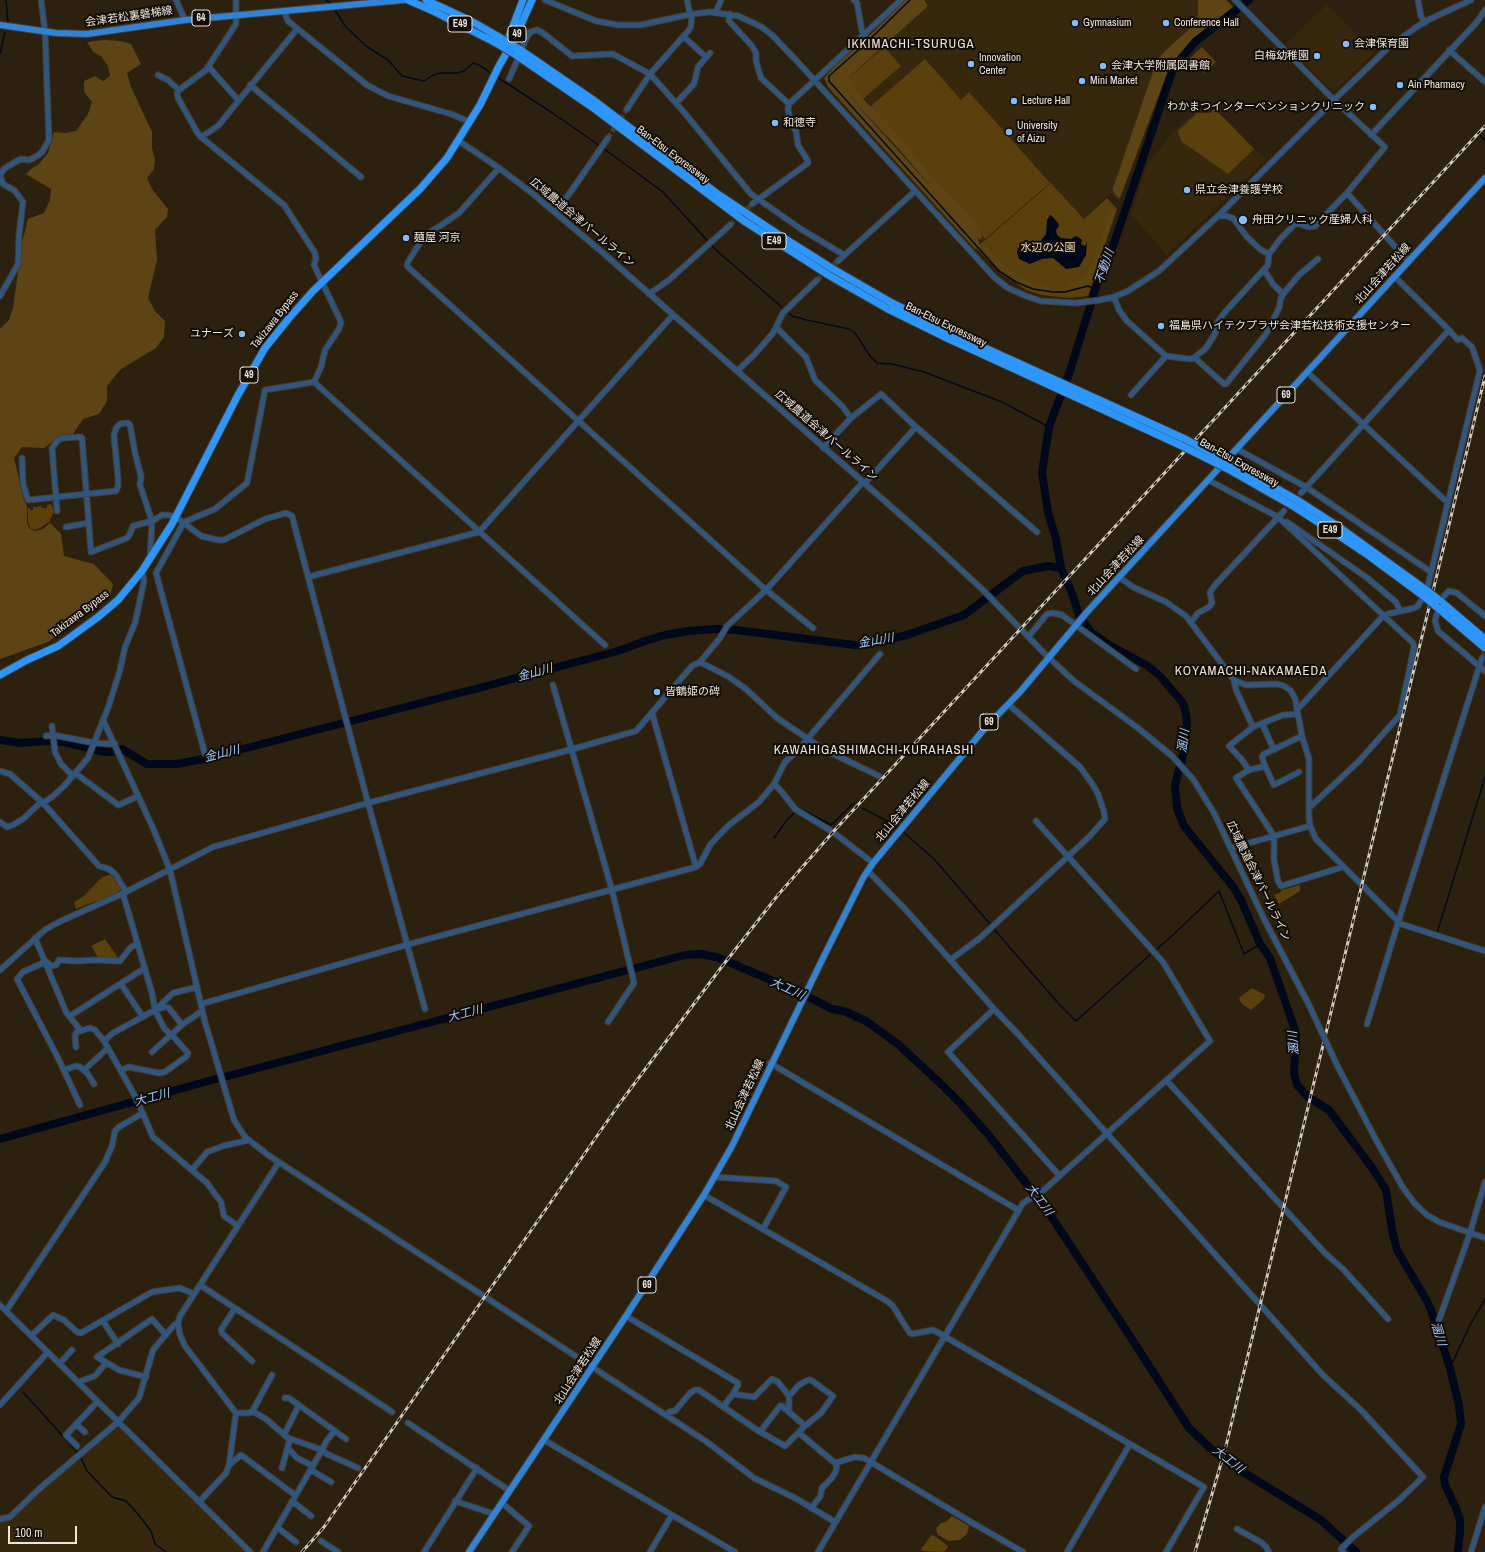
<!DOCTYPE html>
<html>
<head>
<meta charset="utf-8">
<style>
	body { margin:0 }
	#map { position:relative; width:1485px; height:1552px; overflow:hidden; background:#2c210e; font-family:"Archivo Narrow",sans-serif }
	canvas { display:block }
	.scale { position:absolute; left:8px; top:1526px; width:69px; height:18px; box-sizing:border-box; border:2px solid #eee6db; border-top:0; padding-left:5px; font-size:12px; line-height:14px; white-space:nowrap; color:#eee6db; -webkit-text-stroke:3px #110c05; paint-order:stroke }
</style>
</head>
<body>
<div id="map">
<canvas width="1485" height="1552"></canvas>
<div class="scale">100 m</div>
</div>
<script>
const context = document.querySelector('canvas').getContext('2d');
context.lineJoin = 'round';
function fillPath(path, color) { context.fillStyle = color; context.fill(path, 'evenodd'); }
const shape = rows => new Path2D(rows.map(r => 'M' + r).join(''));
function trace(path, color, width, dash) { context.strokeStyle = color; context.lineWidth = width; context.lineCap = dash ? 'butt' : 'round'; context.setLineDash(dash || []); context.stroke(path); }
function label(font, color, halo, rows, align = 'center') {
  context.font = font + ' "Archivo Narrow","Noto Sans JP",sans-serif'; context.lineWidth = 4; context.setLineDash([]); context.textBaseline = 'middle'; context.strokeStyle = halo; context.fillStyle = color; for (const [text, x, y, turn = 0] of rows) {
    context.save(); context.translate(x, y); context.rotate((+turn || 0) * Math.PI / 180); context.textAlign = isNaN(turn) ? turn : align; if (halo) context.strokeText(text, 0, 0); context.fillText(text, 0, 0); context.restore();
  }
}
fillPath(shape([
	[918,0,1226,0,1233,7,1204,28,1171,64,1119,201,1110,193,1084,219,1051,183,976,248,828,81],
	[1327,4,1374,53,1334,92,1285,44],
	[1215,108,1266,160,1167,255,1131,214,1147,165,1172,133,1194,112,1210,112],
	[116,1427,121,1429,245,1552,0,1552,0,1522,11,1519,33,1498]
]), '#36270d');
fillPath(shape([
	[884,47,901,66,863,99,846,80],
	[1202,47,1216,62,1204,73,1190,60,1190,58],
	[925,59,961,100,969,92,1050,183,985,239,869,108],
	[1215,109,1254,149,1228,174,1181,141,1178,131,1197,113,1210,113],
	[1051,183,1084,219,1107,198,1117,209,1088,296,1071,298,1058,297,1041,295,1026,290,1001,274,976,248],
	[51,504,52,506,54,512,49,522,40,528,34,530,30,528,28,522,28,508,30,508,30,510,33,510,33,507,36,507,42,506,42,508,47,508,47,505],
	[110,875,116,879,121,888,119,891,106,899,93,902,76,909,74,902,84,896,102,877],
	[1300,885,1300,891,1279,904,1274,895,1281,892,1281,890],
	[105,939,119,959,99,959,91,946],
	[1252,988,1265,995,1264,999,1251,1010,1242,1004,1239,998],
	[933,1535,947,1545,948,1547,944,1552,922,1551,921,1549,931,1536]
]), '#5a400c');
fillPath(shape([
	[905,0,924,0,928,6,849,77,853,86,865,101,891,127,930,174,973,219,982,236,981,240,978,238,980,247,975,249,828,87,824,78,838,62,862,43],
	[840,83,862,110,899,149,931,187,864,113],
	[1198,0,1226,0,1233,7,1205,29,1170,65,1120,198,1117,197,1113,191,1113,188,1157,60,1165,51,1195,24,1198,17],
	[104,40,121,41,131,44,141,64,127,73,131,87,152,132,152,149,155,159,154,169,147,178,152,189,168,209,167,217,155,230,157,260,148,298,155,311,165,321,164,337,156,348,121,369,107,386,107,401,99,414,83,419,73,434,61,436,44,448,22,447,14,458,24,500,27,506,27,523,29,528,34,531,43,529,50,523,61,534,64,556,94,564,113,584,110,597,48,642,0,659,0,329,9,320,13,308,22,243,28,219,44,213,50,200,51,189,29,176,26,174,32,168,38,165,48,153,54,132,65,133,76,131,88,114,92,102,84,92,84,81,95,76,103,81,110,76,108,66,101,56,93,52,87,42],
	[1112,209,1116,211,1091,278,1089,281,1082,286,1070,288,1069,287,1070,284,1083,279,1089,271],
	[983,247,985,247,1003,265,1021,278,1033,284,1051,286,1053,289,1041,289,1031,287,1018,280,1002,269,991,258,983,249],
	[952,1516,969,1526,967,1534,960,1540,949,1541,938,1535,936,1529,941,1523,946,1522]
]), '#5d4415');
fillPath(shape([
	[1050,215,1052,216,1058,223,1059,226,1056,230,1057,235,1061,238,1071,239,1076,236,1081,239,1082,240,1081,244,1085,246,1087,242,1086,255,1079,267,1066,269,1053,258,1042,259,1030,264,1019,259,1017,253,1018,248,1023,244,1029,242,1039,243,1046,234,1047,220]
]), '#00091b');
trace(shape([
	[6,0,8,22],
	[326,0,331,4],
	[910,0,864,45,829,76,829,81,999,271,1016,282,1033,289,1053,292,1065,292,1088,286,1096,290],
	[334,8,345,26,366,46,388,60,402,76,424,81,433,75,441,73,457,73,464,71,473,63,479,65,492,74],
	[0,54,5,32],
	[497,77,551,112,600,146],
	[1480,135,1485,141],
	[603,148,663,192,716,250,792,316,807,320,849,329,855,333,870,356,877,363,892,364,924,372,1002,402,1049,427],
	[862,808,893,824,899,829],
	[798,809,799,808,831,825,854,803],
	[902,831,934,859,991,925],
	[774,838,786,821,795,812],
	[993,928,1058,1003,1076,1021,1152,953],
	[1455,939,1437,933,1485,777],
	[1155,951,1174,934,1219,891,1244,954,1260,944],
	[1450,1368,1469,1327,1485,1299],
	[23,1392,78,1453],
	[80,1456,87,1471,112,1497,126,1501,137,1513,151,1531,155,1544,166,1552]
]), '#00091b', 1.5);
trace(shape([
	[1249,0,1195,42,1179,61,1172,72,1111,252,1096,287,1070,371,1049,427,1042,473,1048,512,1056,539,1061,568,1072,593,1079,615,1091,632,1109,645,1148,666,1160,676,1183,703,1186,714,1187,726,1184,751,1175,785,1177,808,1184,826,1234,888,1241,900,1260,944,1270,958,1295,1030,1296,1037,1294,1073,1297,1085,1308,1097,1329,1110,1373,1169,1386,1190,1392,1230,1397,1250,1427,1301,1431,1310,1450,1368,1459,1406,1461,1424,1444,1477,1445,1485,1456,1508,1460,1520,1460,1531,1458,1552],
	[0,740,20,743,48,741,64,742,105,752,116,752,122,749,147,764,176,764,204,759,475,689,618,651,645,641,665,635,688,631,716,629,736,630,854,645,868,644,907,635,964,615,1023,571,1048,566,1061,568],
	[0,1139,205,1082,685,955,702,954,719,958,797,991,832,1009,844,1011,866,1021,899,1045,942,1085,960,1103,987,1133,1047,1210,1128,1333,1189,1428,1211,1449,1238,1469,1321,1520,1356,1552]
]), '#00091b', 8);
trace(shape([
	[608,138,627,109],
	[730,225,752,204],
	[817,280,838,261],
	[1482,658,1485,650]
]), '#493f2d', 5, [5, 2.5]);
const minor = shape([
	[176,0,185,20],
	[545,0,596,21,618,25,640,25,692,14,710,12,738,16,760,26,772,35,795,59,994,277,1008,288,1026,296,1041,301,1076,303,1100,300,1114,297,1128,291,1159,271,1218,216,1340,94,1389,47,1415,28,1428,20,1471,0],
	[687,0,690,14],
	[854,0,857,3,862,31,865,34],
	[1235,0,1334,100,1385,147,1347,193,1408,261],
	[1418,0,1421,16,1425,23],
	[284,11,288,21,367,85,388,96,451,114,470,122],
	[716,12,721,0],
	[730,14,729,21,752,46,756,53,756,61,761,78,789,104,788,109,791,124,796,131,798,145,808,161,808,163,752,204],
	[684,37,706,57],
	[523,46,528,35,530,32,537,30,543,33,572,56,613,54,650,74,683,111,751,194,801,229,844,255],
	[1449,50,1485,82],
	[208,66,238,100],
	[158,75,168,80,179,90],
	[509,79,517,61],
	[250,85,361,177],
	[676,103,694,84,698,67,710,53],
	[789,104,901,0],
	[627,109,650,74,689,30,691,26,692,14],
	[1371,135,1476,23,1485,10],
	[201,137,218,126,297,29],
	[459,141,499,168,532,193,602,252,929,540,983,590,1046,655,1074,681,1138,728,1172,756,1193,779,1214,813,1265,921,1308,1003],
	[499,168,459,213,428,234,419,244,408,262,407,265,409,268,766,590,813,628],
	[0,175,4,169,15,162,21,159,29,160,37,156,42,152,49,140,45,31,41,0],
	[0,176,3,184,15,191,23,202,19,235,18,264,0,296],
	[555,212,572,190,608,138],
	[1218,216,1226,216,1233,218,1247,237,1261,250,1269,254,1281,238,1295,224,1300,224,1309,227,1315,226,1347,193],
	[838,261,915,191],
	[1264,270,1273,284,1283,294],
	[1394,276,1449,330],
	[649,294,669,280,730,225],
	[1114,297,1119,310,1127,321,1166,356,1190,359,1194,358,1206,348,1215,334,1217,323,1225,312,1268,265,1269,254],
	[776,327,806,357,815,380,842,406,851,418],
	[1195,358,1224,384,1226,384,1266,334,1279,308,1281,298,1283,294,1299,275,1318,259],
	[737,371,754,355,773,333,783,313,817,280],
	[1307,372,1448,503],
	[314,382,605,645],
	[1131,395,1166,356],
	[823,448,851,418,881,394,916,427,1037,532],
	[1237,449,1306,487,1431,572],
	[22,458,23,484,28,500,116,491,118,486,118,478,114,435,116,428,120,424,128,423,130,425,135,453,141,476,140,485,152,521,150,558],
	[1208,480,1280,518],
	[865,483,916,427],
	[1301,493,1449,330,1458,340,1462,338,1472,347,1480,370,1428,585],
	[57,511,52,448,58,440,62,438,81,437,82,438,91,552,127,538,130,534,133,526,152,521,162,515,169,515,176,517,201,536,218,540,224,540,265,519,286,513,292,516,368,803,425,1009],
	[1278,517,1413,643,1414,647,1400,715,1359,761,1309,808],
	[1287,522,1366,577,1396,602,1400,610],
	[66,527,88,523],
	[308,577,479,532,673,315],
	[1119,577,1133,587,1166,602,1186,616,1234,680,1246,685,1277,684,1284,686,1290,690,1295,698,1302,736,1309,759,1309,817,1310,826,1316,839,1401,924,1485,951],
	[1443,597,1449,591,1457,593,1485,616],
	[1437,613,1435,621,1438,631,1485,671],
	[1191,622,1198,613,1209,607,1212,603,1210,592,1216,584,1284,511],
	[1029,636,1047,614,1053,613,1062,615,1136,669],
	[700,662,729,677,746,689,777,718,823,749,879,776],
	[1234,680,1236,690,1253,727],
	[553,685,612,890,634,983,608,1022],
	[1297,710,1383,616,1388,614,1414,608,1417,607,1421,601],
	[652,713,696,867],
	[103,720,153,828,170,870,205,1022,234,1120,245,1137,268,1155,707,1442,754,1478,795,1498,835,1522],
	[1262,723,1274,750],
	[52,726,55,752,61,764,73,776],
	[46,736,54,735,94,743,115,744],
	[205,754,156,573,184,522,215,509,247,483,265,390,314,382,321,367,325,350,339,329,341,322,314,265,316,258,315,253,284,205,201,137,197,132,178,98,177,93,179,90,206,70,236,24,236,0],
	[1265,766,1249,770,1236,778,1274,836,1274,860,1278,881,1281,886,1343,867],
	[1249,770,1242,760,1229,746,1253,727,1283,715,1297,714],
	[0,771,10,774,43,803,99,866,109,869,116,875,126,892],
	[1299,772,1274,785,1265,766,1262,757,1264,754,1302,736],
	[75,773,117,804,119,805,138,796],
	[43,803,52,797,64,786,88,758,108,708,120,670,125,647,135,623,144,581,142,571],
	[0,822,7,827,13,825,23,819,41,802],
	[1231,848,1310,826],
	[873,863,833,832,795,809,782,792,774,784,785,762,798,750,880,654],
	[868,871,905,909,994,1009,1017,1033,1323,1375,1360,1409,1423,1477,1399,1500,1353,1537,1341,1549,1343,1552],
	[123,894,152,993,155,1010,164,1028,171,1035],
	[35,938,66,1012,81,1031],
	[44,960,52,966,56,965,59,960,77,961,96,960,120,961,130,948,137,943],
	[950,960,980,938,1089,837,1105,819,1104,812,1098,794,1093,785,1080,767,1008,704],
	[45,962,23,972,17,979,59,1060,80,1105],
	[0,970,46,929,61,921,126,892,213,847,368,803,573,749,636,731,692,666,700,662,720,638,727,626,766,590,863,482],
	[121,984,143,1017],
	[201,1004,406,945,696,867,700,864,710,845,719,835,729,825,759,802,774,784],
	[156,1009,166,1007,169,1008,182,1025],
	[994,1009,948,1052,1059,1175],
	[70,1016,145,968],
	[1367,1024,1401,913,1482,658],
	[104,1041,113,1033,155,1010,173,993,197,987],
	[76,1047,75,1035,77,1032,90,1028,95,1030,104,1041,135,1096,153,1137,207,1183,221,1202,224,1216,238,1226],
	[152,1052,183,1024,202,1011],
	[770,1063,1018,1210],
	[1338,1067,1375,1138,1402,1186,1415,1204,1427,1215,1439,1222,1485,1238],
	[64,1070,76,1066,80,1067,88,1074,94,1084],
	[84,1070,108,1048],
	[121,1070,129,1067,159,1073,165,1072,187,1056,188,1053,171,1034],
	[1167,1081,1325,1253,1343,1269,1388,1319],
	[192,1170,207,1152,223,1146,249,1140],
	[714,1177,776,1181,786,1187,763,1229],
	[704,1195,887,1301,893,1306,909,1332,912,1334,933,1330,937,1332,1204,1487,1166,1552],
	[200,1285,392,1412],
	[0,1305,250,1552],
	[235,1308,221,1330,222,1333,252,1361],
	[6,1311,105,1162,112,1146,115,1131,119,1127,143,1113],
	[626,1316,738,1383,738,1385,733,1394,723,1407],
	[1439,1320,1470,1233,1485,1182],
	[103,1321,118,1344],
	[32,1335,53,1315,64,1320,77,1332,81,1333,152,1292,180,1288,194,1294],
	[60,1363,72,1350],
	[146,1377,119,1370,97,1357,152,1319,166,1335],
	[78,1382,95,1376,106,1363],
	[789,1396,789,1412],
	[285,1398,289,1398,346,1439],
	[0,1405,48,1352],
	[252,1412,272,1375],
	[669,1412,675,1411,690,1393,695,1390,699,1390,757,1430,785,1446,805,1426,821,1413,833,1396,811,1380,808,1380,799,1385,789,1396,778,1382,772,1379,754,1397,733,1394],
	[408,1423,510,1491],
	[77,1425,85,1432],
	[335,1431,327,1440,322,1450,327,1454,358,1468],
	[760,1432,780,1406,782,1406,805,1426],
	[799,1433,835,1463,855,1457,864,1458,976,1525,1023,1552],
	[284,1435,299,1405],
	[544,1440,735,1552],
	[77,1446,66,1435,97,1402],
	[288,1448,297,1458,313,1466],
	[229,1465,241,1455,295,1495],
	[282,1468,290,1439],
	[311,1470,331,1482],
	[200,1501,226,1473,229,1465,236,1413],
	[292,1501,311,1516],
	[455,1501,494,1514],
	[502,1503,529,1526,512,1552],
	[811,1508,820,1497,822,1488,832,1478,836,1471,837,1463],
	[0,1519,10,1517,39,1489,118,1422,139,1398,153,1350,174,1325,178,1323],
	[278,1528,296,1542],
	[1237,1529,1262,1543,1266,1547,1269,1552],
	[321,1541,338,1552],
	[263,1552,322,1450,288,1438,266,1419,254,1412,246,1413,236,1413,185,1346,180,1335,178,1323,180,1316,279,1162],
	[424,1552,477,1468],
	[650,1552,672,1515],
	[818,1552,1023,1203,1045,1189,1210,1041,1163,962,1036,821],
	[1067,1552,1130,1444],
	[1471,1552,1485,1507]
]);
const major = shape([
	[0,25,56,33,87,34,185,20,404,0],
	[469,1552,626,1316,704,1195,732,1146,823,958,863,878,873,863,985,728,1020,692,1087,612,1485,178]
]);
const highway = shape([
	[408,0,433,11,496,43],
	[426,0,471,21,499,37],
	[505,47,523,0],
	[519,49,596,102,719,195,776,233,833,269,892,303,952,333,1185,439],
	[516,55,592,107,744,221,830,276,888,309,949,339,1180,445],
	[1233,464,1297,500,1339,527,1429,592],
	[1228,469,1293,506,1335,533,1365,553,1426,598],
	[1439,600,1485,639],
	[1438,608,1485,648],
	[0,675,27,660,58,646,72,636,98,617,118,600,142,571,172,524,238,395,265,348,290,317,313,291,420,189,447,158,480,105,499,66,515,38,532,0]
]);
trace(minor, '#473d2b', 7);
trace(major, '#473d2b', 8);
trace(highway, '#473d2b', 9);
trace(minor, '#30557e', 5);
trace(major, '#3183d8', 6);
trace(highway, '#2d96fc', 7);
const rail = shape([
	[302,1552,324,1527,620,1103,720,969,778,895,833,832,1485,126],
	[1195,1552,1225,1450,1485,376]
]);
trace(rail, '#d2c9bd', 3);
trace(rail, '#110c05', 1.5, [4.5]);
const minorBridge = shape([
	[1308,1003,1338,1067]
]);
const highwayBridge = shape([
	[499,37,519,49],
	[496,43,516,55],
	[1185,439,1233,464],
	[1180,445,1228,469],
	[1429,592,1439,600],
	[1426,598,1438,608]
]);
trace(minorBridge, '#473d2b', 7, []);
trace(highwayBridge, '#473d2b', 9, []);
trace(minorBridge, '#30557e', 5);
trace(highwayBridge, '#2d96fc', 7);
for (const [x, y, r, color] of [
	[1075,23,4,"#84bcfb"],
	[1166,23,4,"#84bcfb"],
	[1346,44,4,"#84bcfb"],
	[1317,56,4,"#84bcfb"],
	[971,64,4,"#84bcfb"],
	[1103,66,4,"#84bcfb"],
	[1082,81,4,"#84bcfb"],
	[1400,85,4,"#84bcfb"],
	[1014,101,4,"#84bcfb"],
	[1373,107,4,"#84bcfb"],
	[775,123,4,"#84bcfb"],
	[1009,132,4,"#84bcfb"],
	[1187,190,4,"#84bcfb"],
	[1243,220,5,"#84bcfb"],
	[406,238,4,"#84bcfb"],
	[1161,326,4,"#84bcfb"],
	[242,334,4,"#84bcfb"],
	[657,692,4,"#84bcfb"]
]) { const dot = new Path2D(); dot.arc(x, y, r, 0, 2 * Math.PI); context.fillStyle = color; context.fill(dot); trace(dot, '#110c05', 1.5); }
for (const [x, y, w] of [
	[201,18,18],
	[460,24,24],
	[517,34,18],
	[774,241,24],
	[249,375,18],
	[1286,395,18],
	[1330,530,24],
	[989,722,18],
	[647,1285,18]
]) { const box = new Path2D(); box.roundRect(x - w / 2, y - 8, w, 16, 3); context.fillStyle = '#110c05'; context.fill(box); trace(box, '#eee6db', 1); }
label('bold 10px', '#eee6db', null, [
	["64",201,18],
	["E49",460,24],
	["49",517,34],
	["E49",774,241],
	["49",249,375],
	["69",1286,395],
	["E49",1330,530],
	["69",989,722],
	["69",647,1285]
]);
label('11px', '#eee6db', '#110c05', [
	["会津若松裏磐梯線",129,17,-8],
	["Ban-Etsu Expressway",673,155,37],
	["広域農道会津パールライン",582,223,40],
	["北山会津若松線",1383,274,-48],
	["Takizawa Bypass",275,320,-52],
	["Ban-Etsu Expressway",946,325,26],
	["広域農道会津パールライン",826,436,41],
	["Ban-Etsu Expressway",1239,463,29],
	["北山会津若松線",1116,566,-47],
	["Takizawa Bypass",80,614,-37],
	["北山会津若松線",903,811,-50],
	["広域農道会津パールライン",1258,881,64],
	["北山会津若松線",745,1095,-65],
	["北山会津若松線",578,1371,-57]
]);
label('11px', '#eee6db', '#110c05', [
	["Gymnasium",1083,23],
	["Conference Hall",1174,23],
	["会津保育園",1354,44],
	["白梅幼稚園",1309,56,"right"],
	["Innovation",979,58],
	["Center",979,71],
	["会津大学附属図書館",1111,66],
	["Mini Market",1090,81],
	["Ain Pharmacy",1408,85],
	["Lecture Hall",1022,101],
	["わかまつインターベンションクリニック",1365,107,"right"],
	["和徳寺",783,123],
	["University",1017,126],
	["of Aizu",1017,139],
	["県立会津養護学校",1195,190],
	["舟田クリニック産婦人科",1252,220],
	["麺屋 河京",414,238],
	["福島県ハイテクプラザ会津若松技術支援センター",1169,326],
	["ユナーズ",234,334,"right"],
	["皆鶴姫の碑",665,692]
], 'left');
label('11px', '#f7deb6', '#110c05', [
	["水辺の公園",1048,248]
]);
label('italic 12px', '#9dcaff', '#110c05', [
	["不動川",1105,267,-71],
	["金山川",876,641,-10],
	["金山川",535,673,-15],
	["溷川",1184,741,-83],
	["金山川",222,754,-14],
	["大工川",787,989,24],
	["大工川",465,1014,-15],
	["溷川",1294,1043,-95],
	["大工川",152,1098,-15],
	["大工川",1039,1200,53],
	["溷川",1438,1334,74],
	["大工川",1228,1460,38]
]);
context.letterSpacing = '1px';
label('13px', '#eee6db', '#110c05', [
	["IKKIMACHI-TSURUGA",911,45],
	["KOYAMACHI-NAKAMAEDA",1251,672],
	["KAWAHIGASHIMACHI-KURAHASHI",874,751]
]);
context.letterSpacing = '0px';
</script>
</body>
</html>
